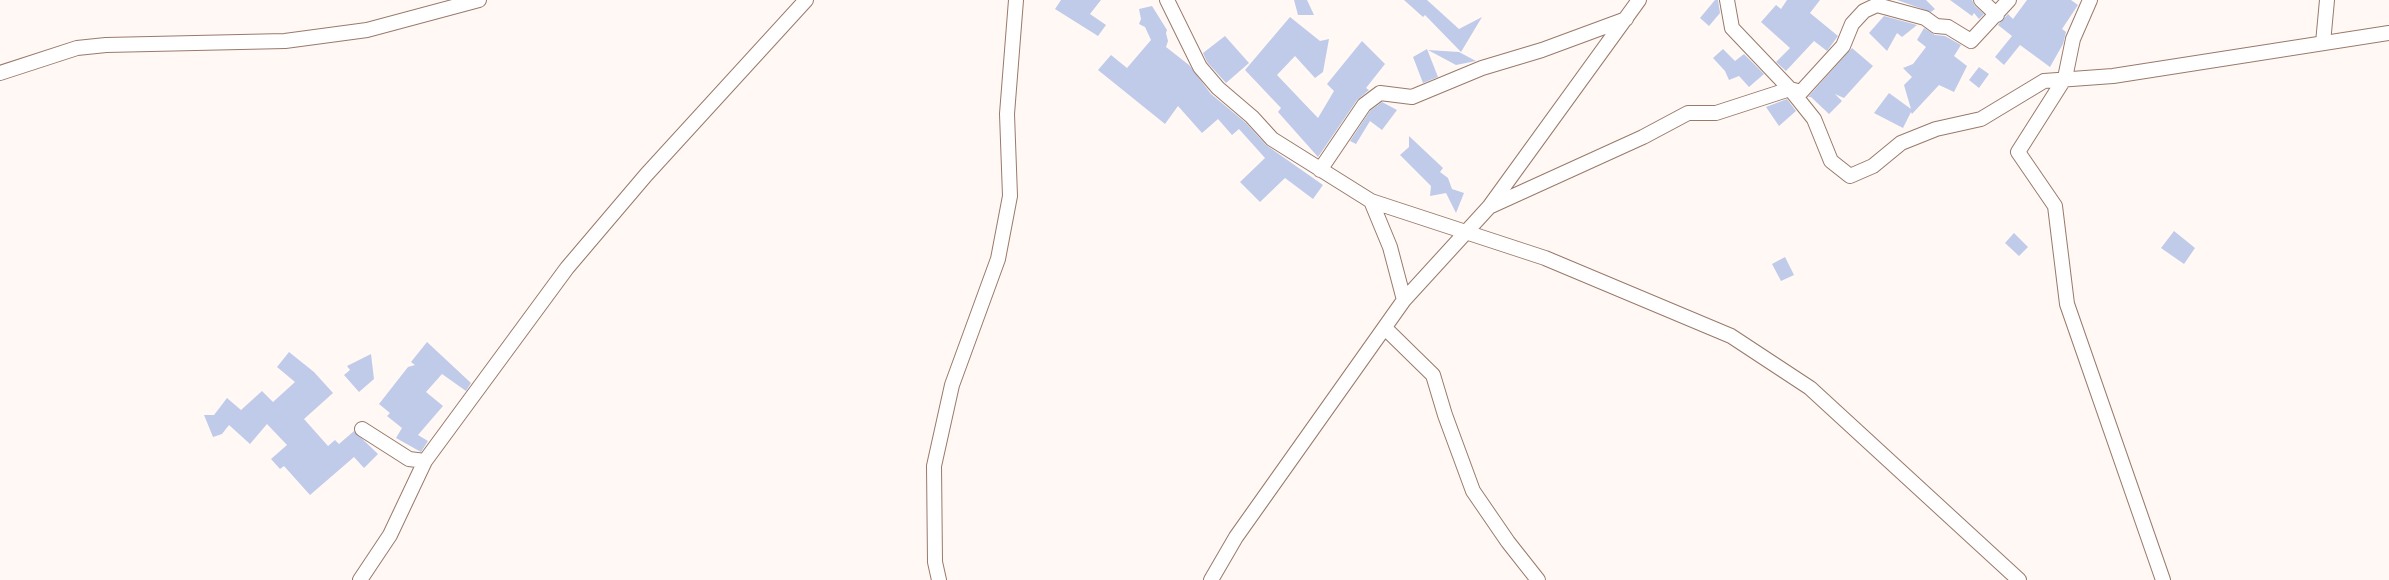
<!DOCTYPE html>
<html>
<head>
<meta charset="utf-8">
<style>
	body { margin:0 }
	canvas { display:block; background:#fff8f4 }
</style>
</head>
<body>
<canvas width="2389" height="580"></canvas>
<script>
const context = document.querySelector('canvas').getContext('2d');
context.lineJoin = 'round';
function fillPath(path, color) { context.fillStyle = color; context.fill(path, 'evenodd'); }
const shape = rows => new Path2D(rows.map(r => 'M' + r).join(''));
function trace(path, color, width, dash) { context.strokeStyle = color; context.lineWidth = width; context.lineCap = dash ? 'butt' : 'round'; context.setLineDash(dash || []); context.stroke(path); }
fillPath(shape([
	[1061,0,1101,0,1090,14,1106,25,1098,36,1055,9],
	[1294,0,1307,0,1314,15,1298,15],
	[1404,0,1427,0,1459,29,1482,17,1461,52,1425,15,1423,17],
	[1715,0,1718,0,1720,13,1709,26,1700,18],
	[1787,0,1820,0,1810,13,1838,36,1827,51,1814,41,1786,71,1776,62,1790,48,1761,22,1776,5,1781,9],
	[1897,0,1926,0,1935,9,1931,12],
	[1950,0,1972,0,1975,6,1984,14,1979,19,1974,13,1972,16],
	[2027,0,2071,0,2078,5,2062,29,2066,32,2063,44,2050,67,2020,45,2004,65,1995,57,2012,36,1998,25,2008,14,2013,19],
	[1152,6,1167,30,1166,33,1168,41,1166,47,1189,65,1211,94,1246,123,1266,145,1323,185,1313,199,1285,178,1260,202,1240,182,1265,158,1239,129,1232,135,1218,119,1202,133,1178,106,1165,124,1098,70,1111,55,1127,68,1151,40,1145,27,1139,24,1141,19,1139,9],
	[1884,16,1917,25,1902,37,1897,33,1887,51,1869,33],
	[1290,17,1320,41,1329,39,1323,72,1315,78,1295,56,1277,75,1318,118,1334,91,1327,84,1362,41,1385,64,1366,88,1369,90,1357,100,1318,157,1278,112,1281,108,1245,70],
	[1924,28,1935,35,1945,36,1961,45,1954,56,1967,66,1954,92,1939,85,1912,114,1911,112,1903,128,1874,113,1889,93,1911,109,1904,85,1912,77,1903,68,1913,64,1926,47,1917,40],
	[1225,36,1249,63,1226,83,1207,62,1203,53],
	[1852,48,1873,66,1844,98,1835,94,1842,101,1829,114,1811,97,1808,97],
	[1427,49,1438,77,1423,83,1413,57],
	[1723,49,1735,61,1744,54,1764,74,1749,87,1739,76,1729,80,1725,71,1713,58],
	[1428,50,1459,52,1476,61,1456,65],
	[1979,67,1989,74,1979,88,1969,80],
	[1787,99,1796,111,1779,126,1766,107],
	[1382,102,1397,110,1382,130,1370,121,1356,144,1350,141,1370,111],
	[1409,136,1443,168,1440,172,1448,178,1452,189,1464,193,1456,213,1446,193,1430,196,1431,186,1400,155,1409,147],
	[2174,231,2195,248,2184,264,2161,248],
	[2014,233,2028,247,2019,256,2005,243],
	[1785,257,1794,275,1781,281,1772,264],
	[427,342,471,383,466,391,442,374,426,392,443,406,418,435,428,441,421,452,396,438,402,428,387,416,390,413,379,404,408,367,415,365,411,362],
	[289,352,314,372,333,393,304,419,328,446,335,440,339,444,354,431,378,454,364,468,354,457,310,495,284,466,280,469,271,459,287,445,267,424,250,444,229,425,222,434,213,437,204,415,214,415,227,398,241,410,262,391,273,402,295,382,277,367],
	[371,354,374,379,359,392,344,375,350,370,347,366]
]), '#c0cbea');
const minor = shape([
	[1167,0,1200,67,1218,88,1252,117,1272,139,1371,201,1545,258,1731,336,1810,388,2019,580],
	[1727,0,1732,28,1790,89,1801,92,1843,46,1852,24,1864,11,1877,5,1925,18,1936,26,1948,27,1971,41,2009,0],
	[1981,0,1997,15],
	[2090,0,2073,39,2065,78,2018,152,2055,206,2067,304,2163,580],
	[2323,43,2327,0],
	[0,73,77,48,106,45,285,41,367,30,479,0],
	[1320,170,1364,105,1380,93,1412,97,1482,68,1542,50,1626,19],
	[1371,201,1390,247,1404,300],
	[1489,207,1643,137,1688,113,1716,113,1790,89,1814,119,1831,161,1850,176,1873,166,1901,143,1936,129,1981,119,2044,81,2113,76,2389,33],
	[1385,328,1433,375,1445,415,1473,491,1508,542,1538,580],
	[362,429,409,459,425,461],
	[360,580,390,535,425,461,567,268,646,175,806,0],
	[939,580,935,562,934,466,952,385,998,259,1010,196,1007,114,1016,0],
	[1211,580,1236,537,1404,300,1489,207,1639,0]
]);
trace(minor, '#997a6b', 16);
trace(minor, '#fff', 14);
</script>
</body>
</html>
